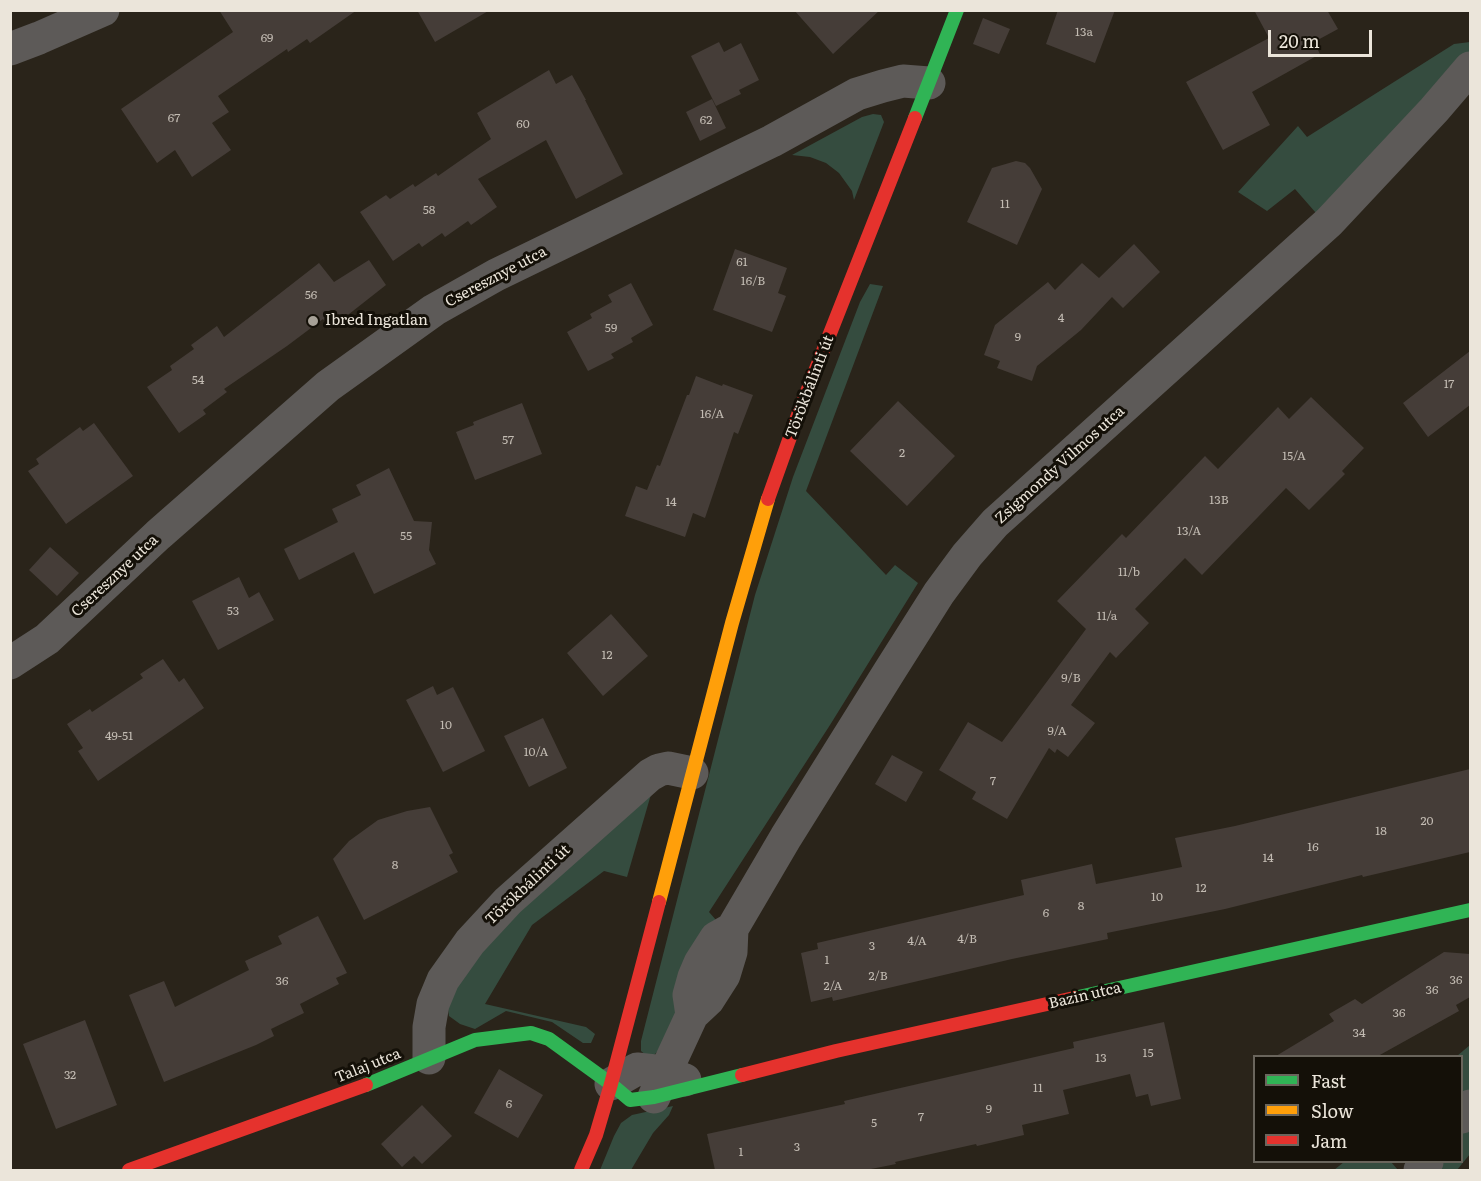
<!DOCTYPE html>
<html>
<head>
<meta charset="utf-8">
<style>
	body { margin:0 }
	#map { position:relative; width:1481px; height:1181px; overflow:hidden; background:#2a241a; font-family:Literata,serif }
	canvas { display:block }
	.frame { position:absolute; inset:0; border:12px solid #ebe5da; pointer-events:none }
	.legend { position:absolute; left:1253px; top:1055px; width:210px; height:108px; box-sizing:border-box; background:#141008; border:2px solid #6a655c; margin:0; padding:8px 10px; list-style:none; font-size:18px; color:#ebe5da }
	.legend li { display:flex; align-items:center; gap:12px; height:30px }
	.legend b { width:30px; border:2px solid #6a655c }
	.scale { position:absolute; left:1268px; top:30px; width:104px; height:27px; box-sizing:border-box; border:3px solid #ebe5da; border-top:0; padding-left:8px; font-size:18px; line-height:21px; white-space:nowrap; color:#ebe5da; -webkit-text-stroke:4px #141008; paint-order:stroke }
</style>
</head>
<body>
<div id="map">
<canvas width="1481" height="1181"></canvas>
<div class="frame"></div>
<ul class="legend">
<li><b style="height:8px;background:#30b455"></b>Fast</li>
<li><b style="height:8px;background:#ff9f0a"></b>Slow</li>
<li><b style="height:8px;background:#e5322d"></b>Jam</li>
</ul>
<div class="scale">20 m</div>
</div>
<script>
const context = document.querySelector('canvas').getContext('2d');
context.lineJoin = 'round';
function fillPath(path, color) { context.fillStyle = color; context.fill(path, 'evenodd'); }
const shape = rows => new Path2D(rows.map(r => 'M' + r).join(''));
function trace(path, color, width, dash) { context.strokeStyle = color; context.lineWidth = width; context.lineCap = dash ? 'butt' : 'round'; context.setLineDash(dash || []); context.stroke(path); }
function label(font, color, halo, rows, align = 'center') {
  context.font = font + ' Literata,serif'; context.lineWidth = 6; context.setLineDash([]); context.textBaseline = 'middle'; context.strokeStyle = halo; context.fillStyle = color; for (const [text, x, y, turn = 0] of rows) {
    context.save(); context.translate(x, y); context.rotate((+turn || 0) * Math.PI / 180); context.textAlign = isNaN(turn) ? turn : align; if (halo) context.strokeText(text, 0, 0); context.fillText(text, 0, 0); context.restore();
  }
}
fillPath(shape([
	[1470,42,1470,58,1316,213,1295,189,1267,211,1238,192,1298,126,1307,137,1454,44],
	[873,114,881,115,884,122,854,200,852,191,839,173,826,163,810,157,792,155,862,117],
	[870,284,883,286,806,491,886,575,895,565,918,583,830,725,709,912,716,920,681,1003,660,1049,654,1055,647,1056,641,1051,641,1041,755,595,793,477,860,302],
	[654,784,627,877,604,871,532,925,485,1004,586,1027,595,1034,591,1043,583,1043,552,1022,506,1011,475,1029,460,1024,449,1016,447,1001,469,955],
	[1470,1045,1470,1099,1462,1110,1462,1056,1457,1056],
	[673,1106,669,1115,653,1133,631,1170,600,1170,614,1136,621,1123,632,1115],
	[1470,1116,1470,1154,1457,1170,1427,1170,1434,1162,1462,1162,1462,1128],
	[1344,1162,1391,1162,1398,1170,1334,1170]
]), '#354c3f');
fillPath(shape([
	[219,10,357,10,310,43,307,39,288,52,287,49,218,96,229,112,212,123,231,150,192,177,175,150,157,163,121,109,233,32],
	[417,10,490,10,435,42],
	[794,10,880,10,833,54],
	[1058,10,1115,10,1095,63,1046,44],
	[1254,10,1327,10,1338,29,1314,42,1320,54,1252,92,1270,125,1223,150,1186,82,1269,38],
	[983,18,1010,29,999,54,973,44],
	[719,42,724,52,741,43,759,80,739,90,741,94,716,106,691,56],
	[549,70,556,84,572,75,586,100,585,100,623,174,576,199,546,140,478,179,497,207,471,225,468,221,445,237,442,233,422,247,419,243,393,261,360,212,386,195,390,199,413,184,415,187,436,173,438,176,491,139,477,113],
	[712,99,726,128,700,141,686,112],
	[1016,161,1025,163,1030,168,1042,189,1017,245,967,222,992,168],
	[1134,244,1160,272,1123,308,1112,297,1081,330,1037,366,1032,381,997,368,1000,361,984,355,995,325,1048,282,1055,290,1082,263,1099,278],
	[735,249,787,268,778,293,786,296,772,332,713,310],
	[369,260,386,285,330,329,323,319,287,346,224,389,227,392,203,410,206,414,179,433,147,387,172,370,170,366,194,349,191,345,217,326,224,337,319,263,334,282],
	[631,283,653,325,631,338,633,342,611,354,614,358,588,371,567,332,592,318,590,314,612,302,608,295],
	[1470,351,1470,405,1428,437,1403,403],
	[696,376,722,386,723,384,753,395,738,434,734,432,705,518,693,513,685,537,625,516,636,486,647,490,657,465,660,466,687,395,689,395],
	[1311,397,1364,448,1342,471,1345,474,1309,510,1286,488,1202,575,1185,558,1135,609,1149,623,1116,658,1110,652,1071,705,1095,723,1068,757,1057,749,1055,753,1049,748,1007,819,972,799,976,792,939,770,968,722,1002,742,1086,629,1057,601,1122,534,1126,538,1205,456,1218,469,1278,407,1289,419],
	[898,401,955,456,907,506,850,451],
	[522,403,542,454,475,480,456,432,474,425,473,422],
	[94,423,133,476,66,524,28,471,39,464,36,459,80,427,83,431],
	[389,468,414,521,432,522,429,550,436,564,374,594,354,552,299,580,284,549,338,522,332,509,361,495,356,485],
	[50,547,79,573,57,596,29,570],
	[239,577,249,598,259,592,274,620,218,650,192,601],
	[611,614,648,656,603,696,567,653],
	[163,659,179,682,184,678,204,708,98,781,78,751,83,748,67,724,90,709,92,712,143,678,140,674],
	[433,686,437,695,453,687,485,751,443,772,406,700],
	[543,718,567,768,529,787,504,736],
	[892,755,923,772,906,802,875,784],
	[1470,769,1470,852,1363,877,1362,875,1225,909,1107,933,1108,939,1012,959,833,1001,832,997,811,1002,801,953,818,949,817,943,1024,895,1021,880,1092,864,1096,884,1182,867,1175,838,1235,826],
	[430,807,453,853,449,855,458,872,364,920,333,859,349,841,378,820,407,811],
	[318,916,347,973,336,978,339,984,300,1004,304,1013,271,1029,274,1036,256,1045,164,1082,129,995,164,981,175,1007,249,970,245,961,282,944,278,936],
	[1444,952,1470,954,1470,997,1456,1005,1459,1011,1378,1056,1276,1056,1334,1021,1329,1014,1355,999,1362,1004],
	[85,1020,117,1105,56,1129,23,1044],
	[1164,1022,1181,1099,1151,1106,1148,1094,1136,1097,1130,1074,1063,1090,1069,1114,1022,1125,1024,1135,977,1146,976,1144,895,1162,896,1164,866,1170,715,1170,707,1134,845,1104,844,1101,1074,1048,1073,1042],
	[499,1069,543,1095,518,1138,474,1113],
	[422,1105,452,1136,422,1164,414,1156,402,1167,381,1144]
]), '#453d38');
trace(shape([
	[10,49,39,38,103,10],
	[10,663,47,639,158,535,328,386,434,310,496,275,772,141,857,94,883,86,903,81,929,83],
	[692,1015,689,995,694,977,700,963,716,938,732,929],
	[429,1058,429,1027,433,1004,443,980,470,942,508,901,650,775,659,770,668,768,692,773],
	[611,1084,637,1069,664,1072,685,1080],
	[654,1097,692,1015,708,1000,724,975,731,952,732,929,786,837,889,672,939,593,967,555,995,523,1329,222,1434,110,1470,68],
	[1462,1117,1470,1106],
	[1420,1170,1427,1162]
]), '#5d5a58', 33);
trace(shape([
	[915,118,957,10],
	[1074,998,1470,910],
	[366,1085,475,1040,531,1033,549,1039,611,1084,630,1100,654,1097,742,1075]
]), '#30b455', 14);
trace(shape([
	[659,902,732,623,768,499]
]), '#ff9f0a', 14);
trace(shape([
	[768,499,799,412,915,118],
	[742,1075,836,1051,1074,998],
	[129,1170,366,1085],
	[581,1170,596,1135,611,1084,659,902]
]), '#e5322d', 14);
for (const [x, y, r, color] of [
	[313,321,6,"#a7a197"]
]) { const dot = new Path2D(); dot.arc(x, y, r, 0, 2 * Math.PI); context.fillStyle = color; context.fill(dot); trace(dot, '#141008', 2); }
label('12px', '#c2bbb2', null, [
	["13a",1084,32],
	["69",267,38],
	["67",174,118],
	["62",706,120],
	["60",523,124],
	["11",1005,204],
	["58",429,210],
	["61",742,262],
	["16/B",753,281],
	["56",311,295],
	["4",1061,318],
	["59",611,328],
	["9",1018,337],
	["54",198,380],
	["17",1449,384],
	["16/A",712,414],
	["57",508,440],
	["2",902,453],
	["15/A",1294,456],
	["13B",1219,500],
	["14",671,502],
	["13/A",1189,531],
	["55",406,536],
	["11/b",1129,572],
	["53",233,611],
	["11/a",1107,616],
	["12",607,655],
	["9/B",1071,678],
	["10",446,725],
	["9/A",1057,731],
	["49-51",119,736],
	["10/A",536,752],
	["7",993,781],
	["20",1427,821],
	["18",1381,831],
	["16",1313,847],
	["14",1268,858],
	["8",395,865],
	["12",1201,888],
	["10",1157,897],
	["8",1081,906],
	["6",1046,913],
	["4/B",967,939],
	["4/A",917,941],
	["3",872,946],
	["1",827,960],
	["2/B",878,976],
	["36",1456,980],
	["36",282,981],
	["2/A",833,986],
	["36",1432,990],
	["36",1399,1013],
	["34",1359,1033],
	["15",1148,1053],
	["13",1101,1058],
	["32",70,1075],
	["11",1038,1088],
	["6",509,1104],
	["9",989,1109],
	["7",921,1117],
	["5",874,1123],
	["3",797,1147],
	["1",741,1152]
]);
label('15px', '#ebe5da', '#141008', [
	["Cseresznye utca",496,277,-28],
	["Törökbálinti út",810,387,-69],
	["Zsigmondy Vilmos utca",1060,465,-42],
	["Cseresznye utca",115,576,-43],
	["Törökbálinti út",528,885,-43],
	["Bazin utca",1085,996,-13],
	["Talaj utca",368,1066,-22]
]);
label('15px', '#ebe5da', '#141008', [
	["Ibred Ingatlan",325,321]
], 'left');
</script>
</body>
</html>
